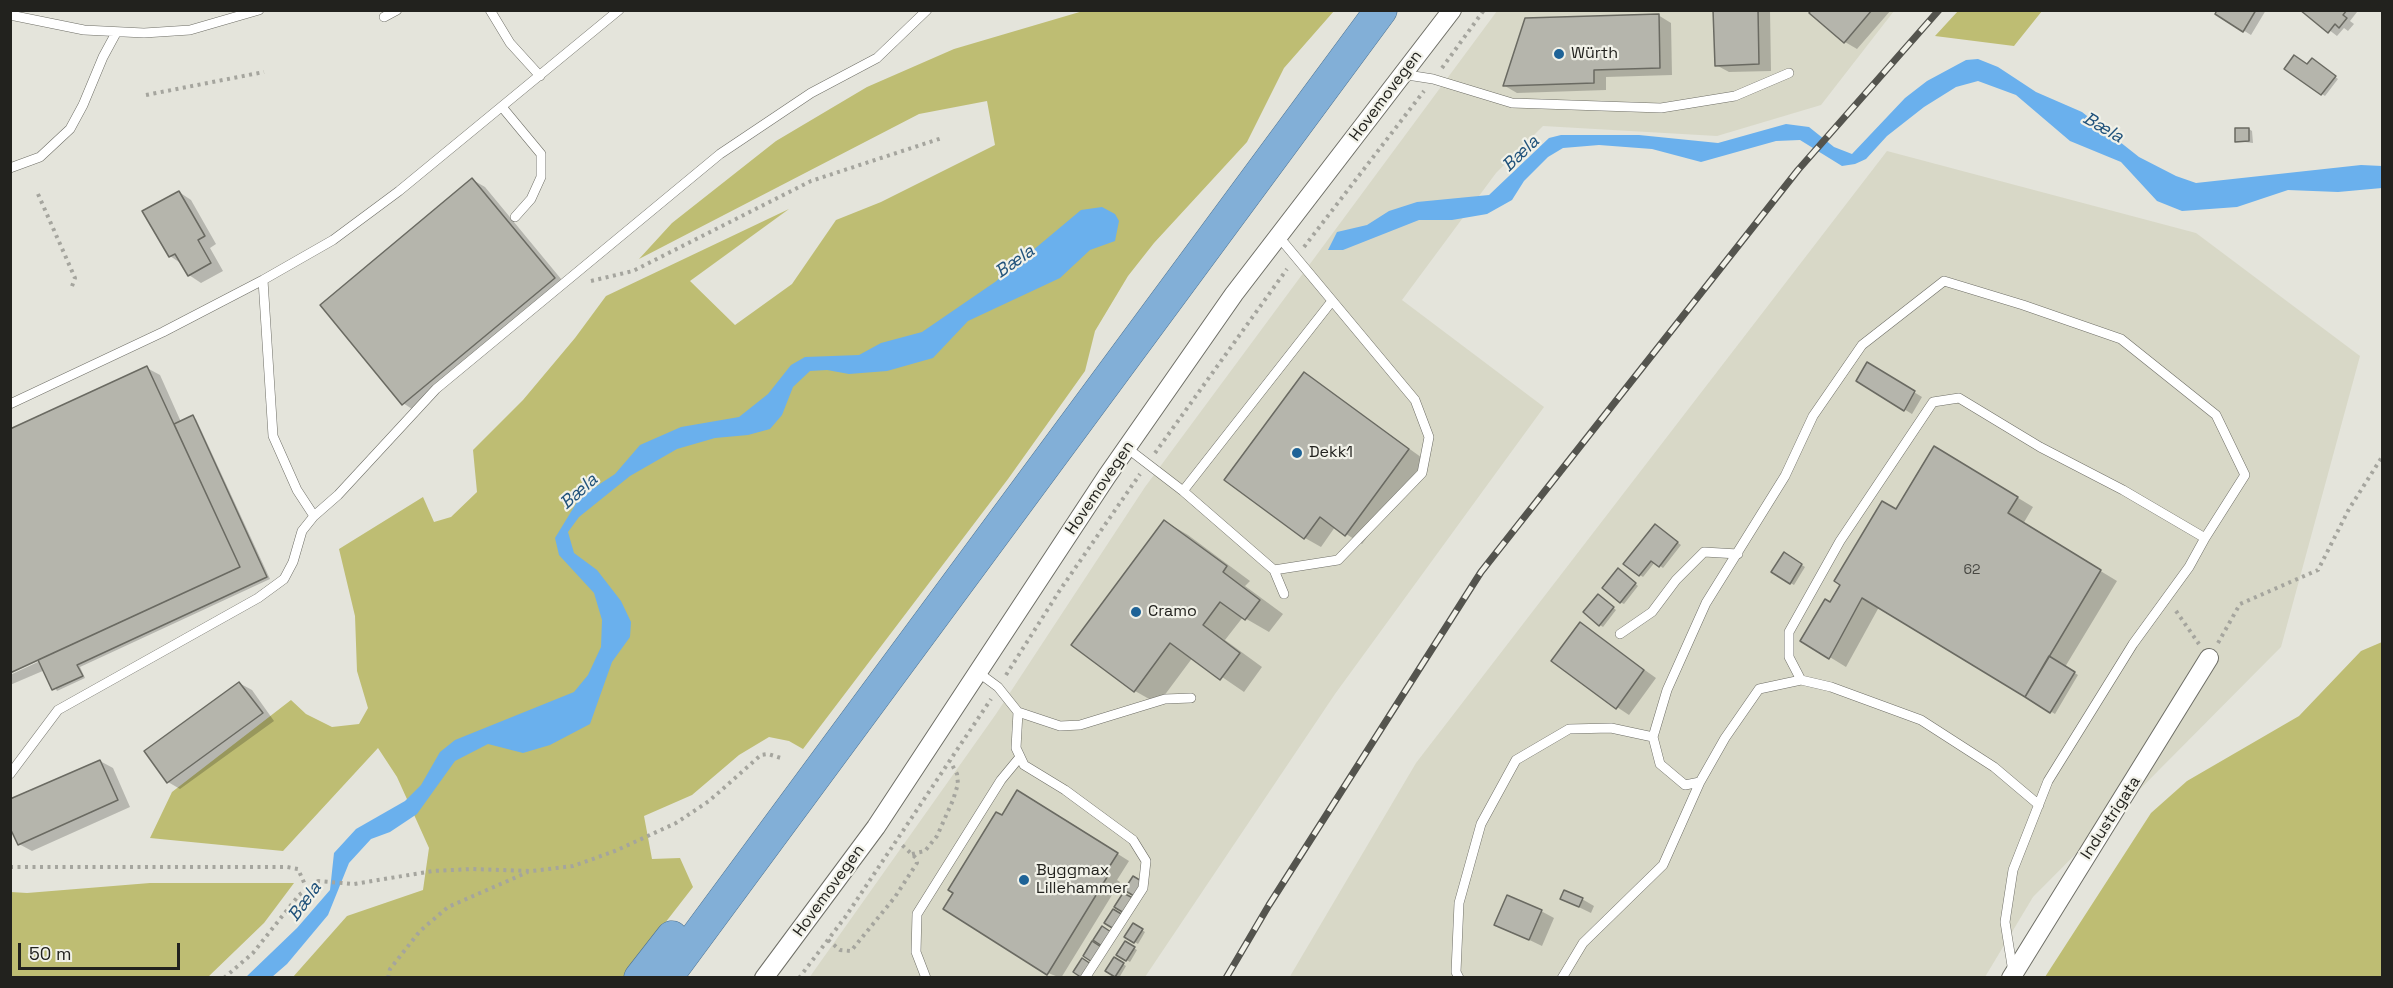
<!DOCTYPE html>
<html>
<head>
<meta charset="utf-8">
<style>
	body { margin:0 }
	#map { position:relative; width:2393px; height:988px; overflow:hidden; background:#e4e4db; font-family:"Space Grotesk",sans-serif }
	canvas { display:block }
	.frame { position:absolute; inset:0; border:12px solid #22221e; pointer-events:none }
	.scale { position:absolute; left:18px; top:943px; width:162px; height:27px; box-sizing:border-box; border:3px solid #22221e; border-top:0; padding-left:8px; font-size:18px; line-height:21px; white-space:nowrap; color:#22221e; -webkit-text-stroke:4px #f1f1e8; paint-order:stroke }
</style>
</head>
<body>
<div id="map">
<canvas width="2393" height="988"></canvas>
<div class="frame"></div>
<div class="scale">50 m</div>
</div>
<script>
const context = document.querySelector('canvas').getContext('2d');
context.lineJoin = 'round';
function fillPath(path, color) { context.fillStyle = color; context.fill(path, 'evenodd'); }
const shape = rows => new Path2D(rows.map(r => 'M' + r).join(''));
function trace(path, color, width, dash) { context.strokeStyle = color; context.lineWidth = width; context.lineCap = dash ? 'butt' : 'round'; context.setLineDash(dash || []); context.stroke(path); }
function label(font, color, halo, rows, align = 'center') {
  context.font = font + ' "Space Grotesk",sans-serif'; context.lineWidth = 4.5; context.setLineDash([]); context.textBaseline = 'middle'; context.strokeStyle = halo; context.fillStyle = color; for (const [text, x, y, turn = 0] of rows) {
    context.save(); context.translate(x, y); context.rotate((+turn || 0) * Math.PI / 180); context.textAlign = isNaN(turn) ? turn : align; if (halo) context.strokeText(text, 0, 0); context.fillText(text, 0, 0); context.restore();
  }
}
fillPath(shape([
	[1497,11,1894,11,1821,105,1717,136,1543,126,1496,173,1402,300,1544,407,1335,694,1145,977,809,978,996,714,1145,487],
	[1887,151,2196,233,2360,356,2281,647,2033,897,1985,977,1289,978,1416,763]
]), '#d8d8c7');
fillPath(shape([
	[1083,11,1334,11,1284,68,1247,142,1154,243,1128,276,1095,331,1085,371,1008,479,803,749,789,741,769,737,739,755,692,795,644,816,652,859,680,858,693,887,623,977,293,977,347,916,423,890,429,848,397,777,378,748,283,851,150,838,172,792,291,700,306,714,332,727,359,724,368,708,357,671,355,616,339,549,423,497,434,522,451,517,477,492,473,450,523,400,575,338,606,296,789,209,690,281,735,325,792,284,836,220,881,202,995,145,987,101,919,114,639,259,672,223,776,141,867,87,954,49],
	[1958,11,1958,10,2042,11,2014,46,1935,36],
	[2382,642,2382,977,2045,977,2151,813,2187,781,2299,716,2361,651],
	[150,883,294,883,264,923,208,977,11,977,11,892,27,893]
]), '#bebd73');
fillPath(shape([
	[1978,59,1998,67,2036,92,2082,112,2139,157,2176,176,2196,183,2361,165,2382,166,2382,188,2338,192,2288,190,2237,207,2182,211,2157,201,2121,162,2070,141,2016,95,1978,81,1956,87,1924,107,1887,136,1866,159,1855,164,1842,166,1800,140,1776,141,1701,162,1652,149,1599,145,1563,148,1548,157,1524,181,1512,200,1487,214,1452,220,1419,220,1343,250,1328,250,1337,232,1367,225,1389,211,1417,202,1489,195,1549,138,1561,135,1639,135,1718,143,1786,124,1809,127,1834,147,1852,154,1905,98,1927,81,1966,60],
	[1102,207,1115,214,1119,221,1115,241,1090,250,1060,278,968,321,933,358,887,371,849,374,827,370,810,371,793,387,782,415,770,429,748,435,715,438,677,449,630,476,579,517,568,532,574,553,597,570,621,601,631,622,630,637,612,662,590,724,550,745,523,753,488,744,455,761,417,814,390,832,371,839,349,863,328,915,287,964,272,977,246,977,297,928,330,890,334,853,356,829,405,801,421,785,440,752,455,740,574,692,588,675,601,647,602,620,594,593,559,555,555,538,580,497,615,474,640,445,681,427,739,417,768,394,791,365,805,357,859,355,881,343,922,332,995,282,1081,210]
]), '#6ab0ed');
fillPath(shape([
	[1715,10,1770,10,1771,71,1729,72,1716,65],
	[1813,10,1891,10,1857,49,1845,42],
	[2219,10,2266,10,2251,35,2217,14],
	[2303,10,2355,10,2357,12,2350,21,2354,24,2348,31,2344,28,2337,36],
	[1658,15,1671,23,1672,75,1606,77,1606,90,1517,93,1505,86],
	[2315,62,2338,79,2325,96,2286,69,2307,66],
	[2249,129,2252,131,2253,143,2236,141],
	[473,180,485,187,566,285,415,411,403,403],
	[179,192,191,200,216,244,210,248,223,271,201,283,189,275,182,264,170,256],
	[1868,364,1922,397,1912,414,1858,381],
	[147,368,160,375,181,422,192,417,196,419,270,579,80,667,85,678,57,691,45,670,10,685,10,675,40,661],
	[1305,374,1425,460,1362,544,1335,527,1321,547,1305,538],
	[1951,457,2033,507,2023,524,2117,581,2065,667,2078,675,2055,714,1879,607,1846,667,1802,640,1897,511],
	[1164,521,1188,535,1250,581,1245,586,1283,614,1269,632,1243,617,1225,640,1262,667,1244,692,1193,657,1158,704,1135,691],
	[1659,528,1681,545,1663,568,1655,562,1643,577,1640,575],
	[1785,554,1805,567,1794,585,1773,572],
	[1622,572,1638,586,1624,604,1620,602],
	[1602,598,1616,610,1603,627,1600,625],
	[1580,624,1656,678,1629,715,1617,707],
	[239,683,252,690,274,721,180,789,168,782,146,752],
	[100,761,113,768,130,807,32,851,19,844],
	[1030,799,1129,861,1117,880,1120,882,1061,978,1048,973],
	[1562,899,1582,899,1594,906,1591,913],
	[1541,911,1554,918,1542,946,1496,924],
	[1133,925,1145,932,1138,944,1126,936],
	[1126,943,1137,950,1130,962,1118,955],
	[1115,959,1126,966,1119,978,1107,971]
]), '#0003');
const building = shape([
	[1713,10,1758,10,1759,64,1715,66,1713,10],
	[1811,10,1872,10,1844,43,1809,13,1811,10],
	[2217,10,2256,10,2243,32,2215,14,2217,10],
	[2300,10,2347,10,2343,15,2347,18,2339,28,2335,24,2328,33,2300,10],
	[1659,14,1660,68,1594,70,1594,83,1503,86,1525,18,1659,14],
	[2294,55,2307,64,2312,58,2336,76,2321,95,2284,69,2294,55],
	[2235,128,2249,128,2249,141,2235,142,2235,128],
	[472,178,555,278,402,405,320,305,472,178],
	[179,191,205,236,198,240,211,263,188,276,175,254,169,257,142,211,179,191],
	[1867,362,1915,391,1904,411,1856,381,1867,362],
	[147,366,240,567,10,673,10,429,147,366],
	[1304,372,1409,449,1345,536,1320,517,1304,539,1224,480,1304,372],
	[193,415,267,577,77,665,83,676,52,690,38,660,240,567,174,424,193,415],
	[1934,446,2018,497,2008,513,2101,570,2025,697,1862,598,1829,659,1800,641,1825,599,1830,602,1840,585,1834,581,1882,501,1896,509,1934,446],
	[1164,520,1227,566,1223,572,1260,600,1245,620,1220,602,1203,625,1240,653,1220,680,1170,643,1134,692,1071,645,1164,520],
	[1655,524,1678,542,1659,567,1651,561,1639,576,1623,564,1655,524],
	[1784,552,1802,564,1790,584,1771,572,1784,552],
	[1618,568,1636,583,1620,603,1602,588,1618,568],
	[1598,594,1614,607,1599,626,1583,612,1598,594],
	[1580,622,1644,670,1616,709,1551,661,1580,622],
	[2049,656,2075,672,2050,713,2025,697,2049,656],
	[239,682,263,713,167,783,144,751,239,682],
	[100,760,118,800,18,845,10,828,10,799,100,760],
	[1017,790,1118,853,1106,872,1109,874,1047,975,943,909,953,893,948,890,996,812,1002,815,1017,790],
	[1133,876,1143,882,1134,896,1124,890,1133,876],
	[1564,890,1583,898,1579,907,1560,899,1564,890],
	[1123,893,1133,898,1124,913,1114,907,1123,893],
	[1507,895,1542,910,1529,940,1494,925,1507,895],
	[1113,909,1123,915,1114,929,1104,923,1113,909],
	[1133,923,1143,929,1134,943,1124,937,1133,923],
	[1102,926,1111,932,1102,946,1093,940,1102,926],
	[1092,941,1101,947,1092,962,1083,956,1092,941],
	[1125,941,1135,947,1126,961,1116,955,1125,941],
	[1114,957,1124,963,1115,977,1105,971,1114,957],
	[1082,958,1091,964,1082,978,1073,972,1082,958]
]);
fillPath(building, '#b5b5ac');
trace(building, '#6a6a62', 1.5);
const service = shape([
	[490,10,510,43,540,76],
	[10,15,84,30,144,33,190,30,259,10],
	[384,17,397,10],
	[1401,74,1433,79,1512,103,1661,108,1735,96,1789,73],
	[502,107,541,154,541,177,531,199,515,217],
	[10,168,40,157,70,129,83,105,103,57,116,33],
	[263,280,273,436,297,490,314,516],
	[10,404,163,332,263,280,333,240,399,191,619,10],
	[1127,448,1183,491,1274,570,1284,594],
	[1183,491,1332,301],
	[1274,570,1338,560,1422,473,1429,437,1415,400,1279,237],
	[1620,634,1652,612,1676,580,1704,552,1738,554],
	[979,673,998,687,1018,712,1016,748,1024,765,1065,790,1133,840,1146,861,1143,888,1085,978],
	[1801,680,1789,657,1789,632,1840,541,1933,402,1959,398,2040,447,2123,490,2205,538,2189,567,2133,644,2048,781,2013,870,2005,922,2013,972],
	[1018,712,1060,726,1080,725,1165,699,1191,698],
	[10,774,58,710,258,598,284,579,293,562,302,531,314,516,338,495,436,389,720,154,811,93,877,58,927,10],
	[2039,805,1994,767,1921,720,1831,687,1801,680,1759,689,1725,738,1700,782,1685,785,1660,764,1653,737,1667,690,1706,603,1785,476,1813,416,1862,345,1944,281,2023,305,2121,339,2216,415,2245,475,2205,538],
	[926,978,916,952,917,914,1001,780,1020,757],
	[1459,978,1456,972,1459,903,1481,824,1516,760,1569,729,1611,728,1653,737],
	[1562,978,1583,943,1663,865,1700,782]
]);
const minor = shape([
	[764,978,876,827,1107,476,1234,294,1452,10],
	[2011,978,2209,658]
]);
const trunk = shape([
	[640,978,672,937],
	[666,978,1381,10]
]);
trace(service, '#6e6e66', 10);
trace(minor, '#6e6e66', 20);
trace(trunk, '#4c7190', 33);
trace(shape([
	[1442,68,1484,10],
	[146,95,264,72],
	[38,194,75,278,71,289],
	[1304,247,1424,91],
	[591,281,633,271,811,181,942,138],
	[1155,453,1287,269],
	[2176,611,2199,644],
	[2218,643,2240,604,2318,570,2349,509,2382,457],
	[1006,675,1060,590,1140,474],
	[912,854,925,851,937,836,953,800,958,784,957,774,950,761],
	[10,867,287,867,298,869,306,887],
	[828,940,840,950,851,951,895,897,917,863,916,858,902,845],
	[224,978,253,953,299,895,318,881,354,884,433,871,472,869,532,871,573,866,615,851,676,823,709,801,761,755,768,754,784,759],
	[388,978,390,969,420,931,448,907,528,872],
	[799,978,846,916,991,699]
]), '#a5a59e', 4, [3, 4.5]);
trace(service, '#fff', 9);
trace(minor, '#fff', 18);
trace(trunk, '#82afd7', 32);
const rail = shape([
	[1226,978,1269,905,1481,572,1798,170,1939,10]
]);
trace(rail, '#54544e', 7);
trace(rail, '#f1f1e8', 4.5, [14]);
for (const [x, y, r, color] of [
	[1559,54,6,"#1e6397"],
	[1297,453,6,"#1e6397"],
	[1136,612,6,"#1e6397"],
	[1024,880,6,"#1e6397"]
]) { const dot = new Path2D(); dot.arc(x, y, r, 0, 2 * Math.PI); context.fillStyle = color; context.fill(dot); trace(dot, '#f1f1e8', 2); }
label('14px', '#474742', null, [
	["62",1972,570]
]);
label('16px', '#22221e', '#f1f1e8', [
	["Würth",1571,54],
	["Dekk1",1309,453],
	["Cramo",1148,612],
	["Byggmax",1036,871],
	["Lillehammer",1036,889]
], 'left');
label('16px', '#22221e', '#f1f1e8', [
	["Hovemovegen",1386,96,-53],
	["Hovemovegen",1100,488,-56],
	["Industrigata",2111,818,-57],
	["Hovemovegen",829,891,-54]
]);
label('italic 18px', '#20527b', '#f1f1e8', [
	["Bæla",2103,128,30],
	["Bæla",1521,154,-44],
	["Bæla",1015,262,-35],
	["Bæla",579,492,-42],
	["Bæla",305,902,-54]
]);
</script>
</body>
</html>
